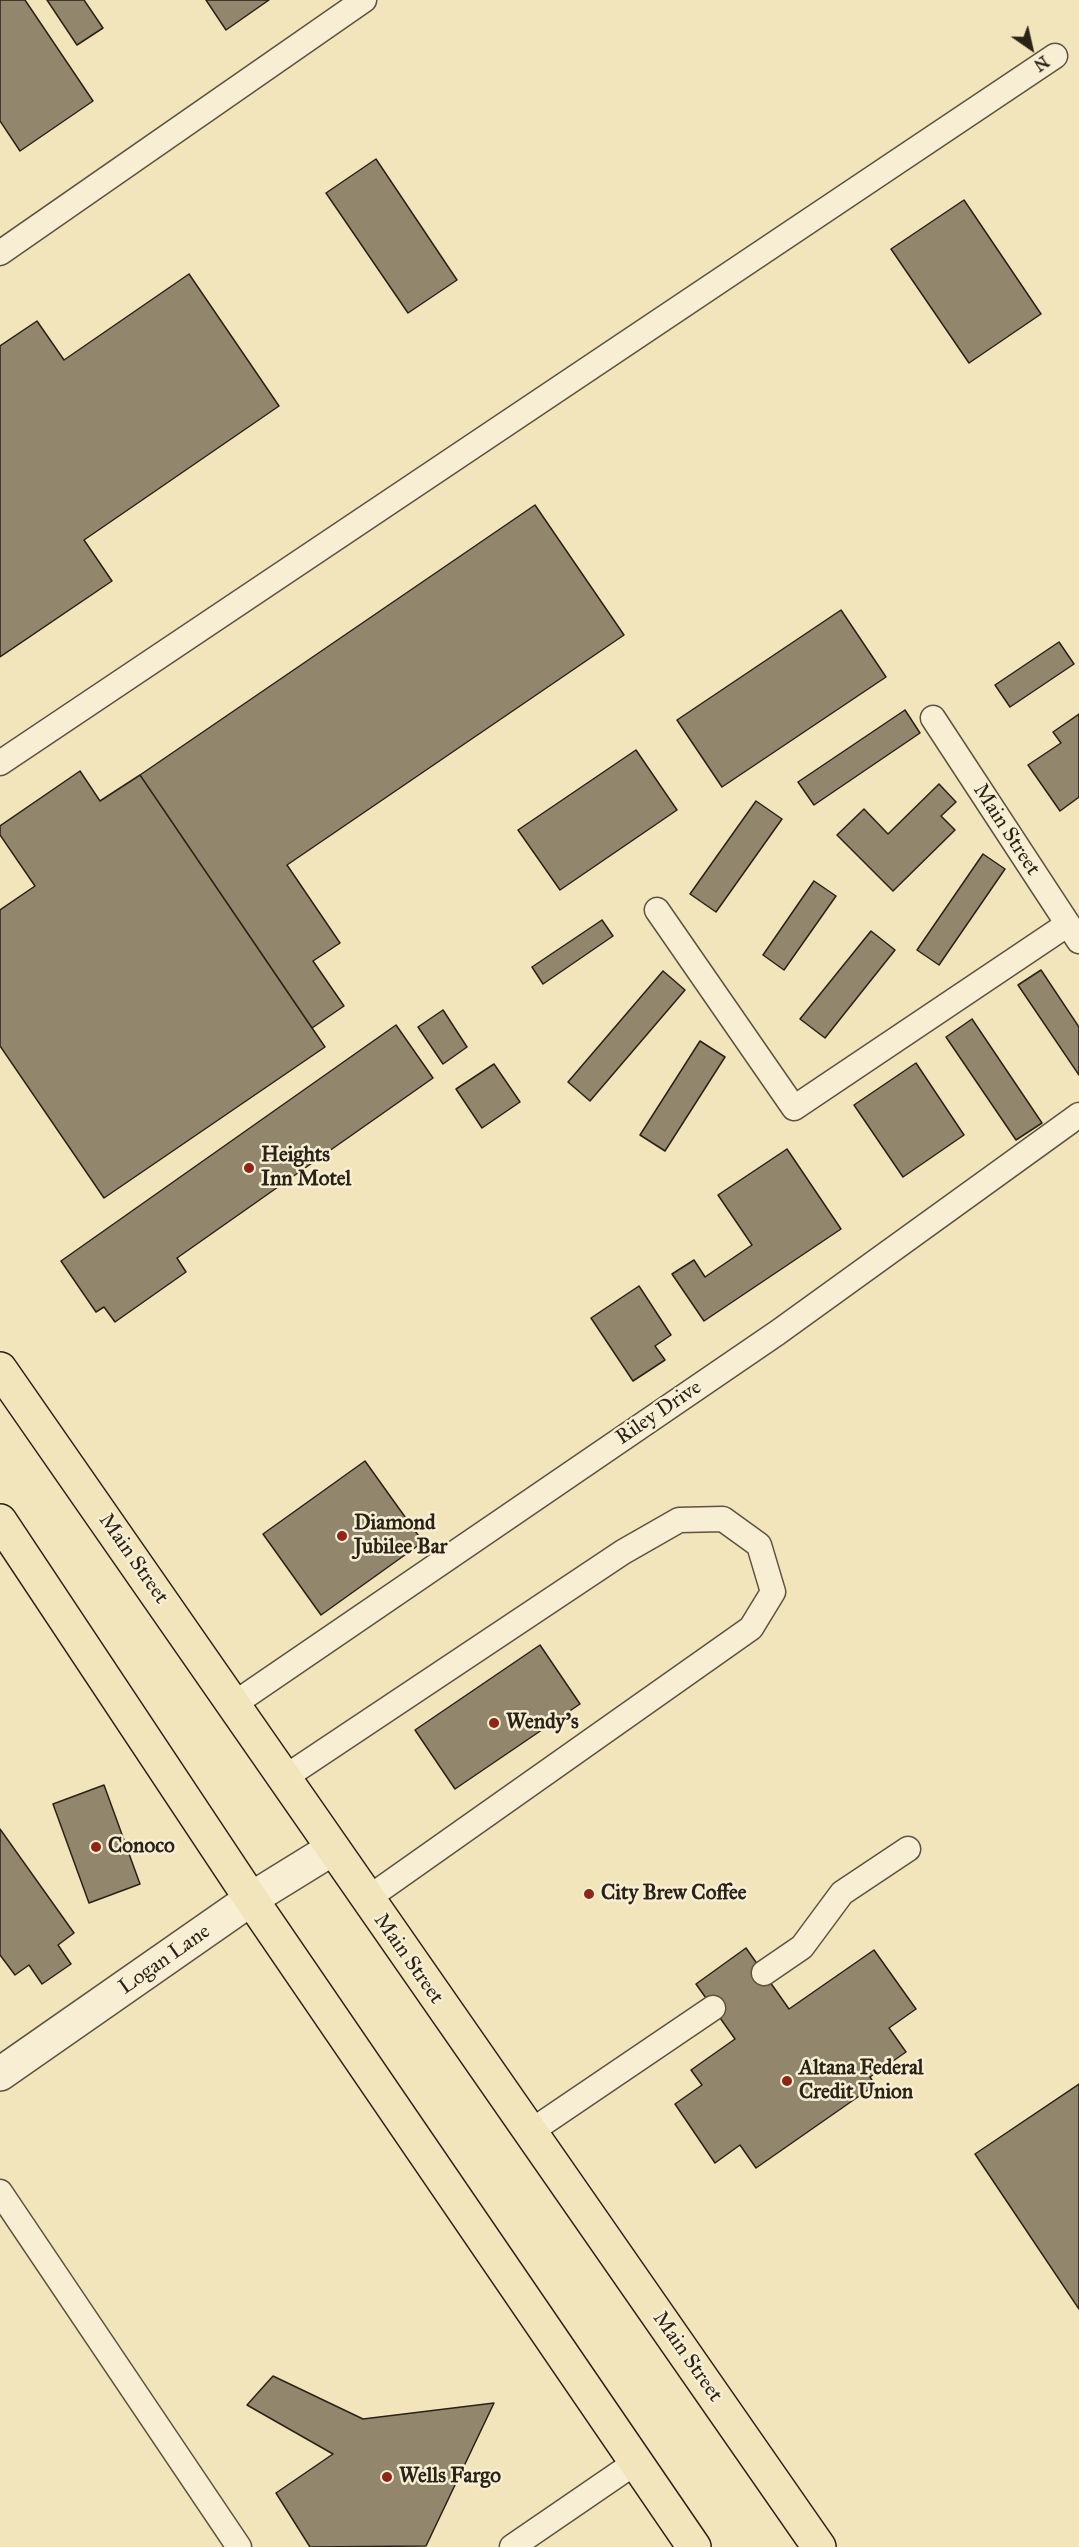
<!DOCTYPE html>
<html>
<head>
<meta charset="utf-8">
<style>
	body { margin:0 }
	#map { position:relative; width:1079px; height:2547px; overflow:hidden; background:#f2e5bc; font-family:"IM FELL Great Primer",serif }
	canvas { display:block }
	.north { position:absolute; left:1001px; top:18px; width:60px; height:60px; -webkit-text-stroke:4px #f7eed3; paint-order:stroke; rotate:146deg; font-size:16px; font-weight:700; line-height:24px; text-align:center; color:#2a2216 }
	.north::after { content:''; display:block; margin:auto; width:21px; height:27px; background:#2a2216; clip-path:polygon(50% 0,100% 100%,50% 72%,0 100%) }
</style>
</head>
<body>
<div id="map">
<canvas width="1079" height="2547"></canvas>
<div class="north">N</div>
</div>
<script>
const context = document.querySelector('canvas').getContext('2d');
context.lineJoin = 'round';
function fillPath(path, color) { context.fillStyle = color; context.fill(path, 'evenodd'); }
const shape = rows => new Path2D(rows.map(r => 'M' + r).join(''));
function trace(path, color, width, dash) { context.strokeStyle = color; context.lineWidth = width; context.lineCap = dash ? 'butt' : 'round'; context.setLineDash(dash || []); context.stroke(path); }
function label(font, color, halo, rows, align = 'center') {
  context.font = font + ' "IM FELL Great Primer",serif'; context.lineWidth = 5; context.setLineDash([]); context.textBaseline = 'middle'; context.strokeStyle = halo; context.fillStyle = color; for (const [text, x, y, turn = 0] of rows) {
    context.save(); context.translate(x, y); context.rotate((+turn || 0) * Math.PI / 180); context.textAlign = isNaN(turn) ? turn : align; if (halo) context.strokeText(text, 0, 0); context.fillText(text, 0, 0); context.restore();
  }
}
const building = shape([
	[0,0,25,0,93,101,20,151,0,121,0,0],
	[47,0,84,0,103,28,77,45,47,0],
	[206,0,269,0,226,30,206,0],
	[376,159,457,280,408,313,326,193,376,159],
	[964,200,1041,314,969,363,891,249,964,200],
	[189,274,279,406,84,540,112,581,0,657,0,346,37,321,64,360,189,274],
	[535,505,624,635,287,865,340,943,313,961,344,1006,312,1028,140,775,535,505],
	[841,610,886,677,722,787,677,720,841,610],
	[1059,642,1074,664,1010,707,995,685,1059,642],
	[905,710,920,733,814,805,798,782,905,710],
	[1079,714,1079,797,1060,811,1028,765,1061,743,1053,732,1079,714],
	[636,750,677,810,560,890,518,830,636,750],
	[80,771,100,801,140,775,325,1047,104,1198,0,1046,0,910,35,886,0,835,0,826,80,771],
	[939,784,956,802,941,816,955,830,893,891,837,835,864,809,888,834,939,784],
	[756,801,782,819,716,912,690,894,756,801],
	[983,854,1005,869,939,965,917,950,983,854],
	[814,881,836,896,784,970,763,955,814,881],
	[602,920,613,936,543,984,532,967,602,920],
	[871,931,895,950,825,1038,800,1019,871,931],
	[1041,970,1079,1027,1079,1075,1018,985,1041,970],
	[663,971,685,990,590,1101,568,1082,663,971],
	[443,1010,467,1047,443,1064,418,1027,443,1010],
	[972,1019,1042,1123,1016,1140,946,1037,972,1019],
	[396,1025,433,1078,177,1258,186,1272,115,1322,104,1307,96,1312,61,1261,396,1025],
	[700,1041,725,1057,665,1151,640,1135,700,1041],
	[916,1063,964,1135,903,1177,854,1105,916,1063],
	[494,1064,520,1102,482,1128,456,1089,494,1064],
	[787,1149,841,1229,704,1321,672,1274,694,1260,705,1277,752,1245,718,1195,787,1149],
	[639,1286,671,1335,655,1346,665,1360,633,1381,591,1318,639,1286],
	[365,1461,423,1542,321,1615,263,1534,365,1461],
	[540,1645,580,1704,455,1789,415,1730,540,1645],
	[104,1785,140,1884,89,1903,53,1804,104,1785],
	[0,1829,74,1933,58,1945,71,1964,42,1984,29,1965,15,1975,0,1955,0,1829],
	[746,1948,789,2009,874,1950,916,2009,889,2028,906,2052,870,2077,875,2085,756,2168,740,2145,715,2163,675,2104,702,2085,691,2070,735,2039,696,1984,746,1948],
	[1079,2084,1079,2309,975,2154,1079,2084],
	[273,2376,363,2419,494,2403,426,2546,310,2547,276,2493,333,2454,247,2405,273,2376]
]);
fillPath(building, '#92876c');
trace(building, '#2a2216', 1.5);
const service = shape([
	[0,253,364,0],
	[933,718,1079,941],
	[0,763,1055,56],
	[657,910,794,1108,1068,924],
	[234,1704,777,1333,1079,1115],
	[284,1778,623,1552,679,1520,723,1519,759,1545,773,1592,751,1628,367,1899],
	[764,1973,802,1947,842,1893,908,1849],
	[530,2132,713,2008],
	[0,2192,239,2547],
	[512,2547,636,2462]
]);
const minor = shape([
	[0,2074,251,1899,332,1849]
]);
const primary = shape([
	[0,1369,819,2547],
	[0,1521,251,1899,694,2547]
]);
trace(service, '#5c5340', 27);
trace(minor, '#5c5340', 36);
trace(primary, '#2a2216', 36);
trace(service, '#f7eed3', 24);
trace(minor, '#f7eed3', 33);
trace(primary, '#f2e5bc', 33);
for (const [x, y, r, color] of [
	[249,1168,6,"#8f2418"],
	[342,1536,6,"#8f2418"],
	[494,1723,6,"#8f2418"],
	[96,1847,6,"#8f2418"],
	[589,1894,6,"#8f2418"],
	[787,2081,6,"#8f2418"],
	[387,2477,6,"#8f2418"]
]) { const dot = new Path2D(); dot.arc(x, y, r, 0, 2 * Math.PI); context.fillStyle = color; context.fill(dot); trace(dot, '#f7eed3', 2); }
label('21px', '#2a2216', '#f7eed3', [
	["Main Street",1006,830,57],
	["Riley Drive",659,1413,-34],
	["Main Street",133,1559,55],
	["Main Street",408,1959,55],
	["Logan Lane",165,1960,-35],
	["Main Street",687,2357,55]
]);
label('bold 21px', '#2a2216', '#f7eed3', [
	["Heights",261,1156],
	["Inn Motel",261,1180],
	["Diamond",354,1524],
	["Jubilee Bar",354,1548],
	["Wendy's",506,1723],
	["Conoco",108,1847],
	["City Brew Coffee",601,1894],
	["Altana Federal",799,2069],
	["Credit Union",799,2093],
	["Wells Fargo",399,2477]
], 'left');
</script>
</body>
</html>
